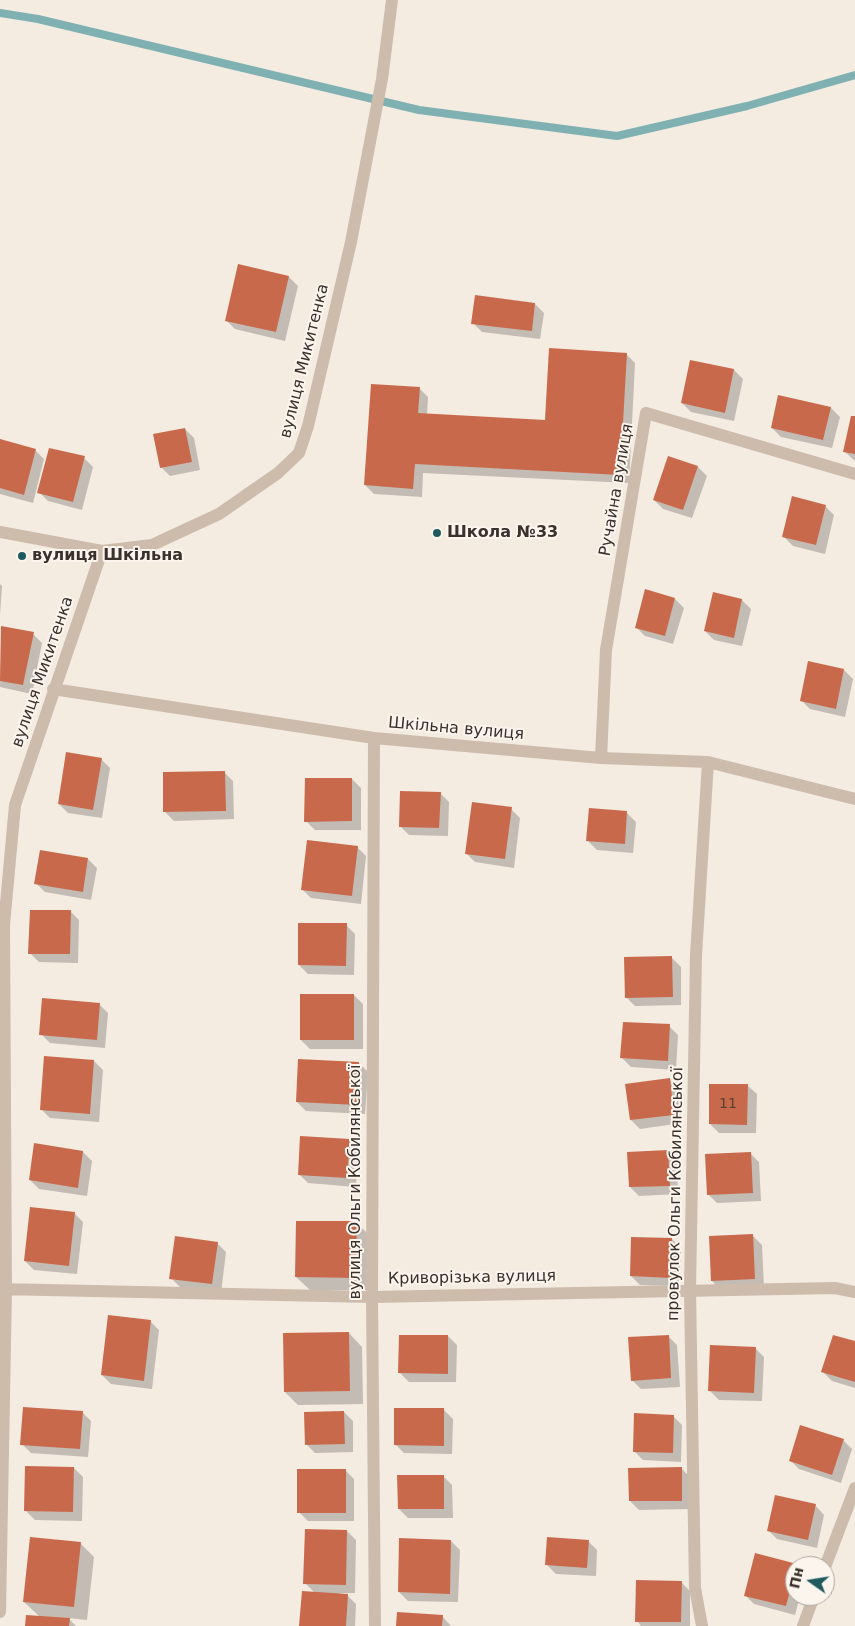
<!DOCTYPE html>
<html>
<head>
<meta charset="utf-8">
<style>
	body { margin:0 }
	#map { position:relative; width:855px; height:1626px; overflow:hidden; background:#f4ebe1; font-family:"DejaVu Sans",sans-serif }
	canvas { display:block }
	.north { position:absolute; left:785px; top:1556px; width:50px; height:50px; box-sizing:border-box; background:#fbf5ee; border:1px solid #aea6a0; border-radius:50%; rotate:283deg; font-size:14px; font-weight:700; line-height:20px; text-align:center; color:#3b302b }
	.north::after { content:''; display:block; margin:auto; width:18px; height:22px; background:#1f5a5e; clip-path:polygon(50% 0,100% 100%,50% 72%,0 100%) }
</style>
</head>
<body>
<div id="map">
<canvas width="855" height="1626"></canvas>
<div class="north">Пн</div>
</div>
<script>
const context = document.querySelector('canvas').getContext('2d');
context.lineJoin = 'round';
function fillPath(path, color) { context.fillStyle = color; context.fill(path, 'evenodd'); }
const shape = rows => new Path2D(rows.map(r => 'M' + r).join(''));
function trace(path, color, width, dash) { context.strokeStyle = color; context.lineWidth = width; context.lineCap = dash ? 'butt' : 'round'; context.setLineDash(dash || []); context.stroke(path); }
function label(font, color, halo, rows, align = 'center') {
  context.font = font + ' "DejaVu Sans",sans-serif'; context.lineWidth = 4; context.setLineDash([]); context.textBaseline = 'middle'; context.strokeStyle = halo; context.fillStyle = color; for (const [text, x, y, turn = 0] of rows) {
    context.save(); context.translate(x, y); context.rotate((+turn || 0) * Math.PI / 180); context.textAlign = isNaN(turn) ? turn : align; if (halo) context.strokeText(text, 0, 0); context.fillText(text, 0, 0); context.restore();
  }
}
fillPath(shape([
	[289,277,298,286,285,341,235,329,226,320],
	[535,304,544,313,540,339,482,332,473,323],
	[626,354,635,363,629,483,423,473,422,497,374,494,365,485,419,388,428,397,427,415,546,421],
	[734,370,743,379,734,421,691,412,682,403],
	[831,408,840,417,832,448,781,437,772,428],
	[855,418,855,461,845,452],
	[185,429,194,438,200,470,170,476,161,467],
	[0,441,35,450,44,459,33,503,0,494],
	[669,457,698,467,707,476,692,518,663,509,654,500],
	[84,458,93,467,82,510,48,501,39,492],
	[825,506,834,515,825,554,793,546,784,537],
	[0,584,2,586,0,615],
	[714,594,742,600,751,609,742,646,714,640,705,631],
	[675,599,684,608,673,644,645,636,636,627],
	[2,627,33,634,42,643,32,694,0,687],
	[844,670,853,679,845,717,810,709,801,700],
	[101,759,110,768,102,818,68,813,59,804],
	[224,772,233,781,234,819,174,821,165,812],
	[352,779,361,788,361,830,315,830,306,821],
	[440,793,449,802,448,836,409,835,400,826],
	[511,809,520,818,514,868,475,862,466,853],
	[627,813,636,822,633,853,597,850,588,841],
	[357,847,366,856,361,904,311,898,302,889],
	[88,859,97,868,91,900,45,892,36,883],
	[70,911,79,920,78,963,39,962,30,953],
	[346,925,355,934,354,975,308,974,299,965],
	[672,958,681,967,681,1005,635,1006,626,997],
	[354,995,363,1004,363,1049,310,1049,301,1040],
	[99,1004,108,1013,105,1048,50,1043,41,1034],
	[669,1026,678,1035,676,1070,631,1067,622,1058],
	[94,1061,103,1070,99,1122,50,1118,41,1109],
	[359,1063,368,1072,365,1114,306,1111,297,1102],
	[669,1079,678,1088,682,1123,640,1129,631,1120],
	[748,1086,757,1094,756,1133,719,1133,710,1124],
	[349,1140,358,1149,356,1187,308,1183,299,1174],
	[83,1152,92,1161,87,1196,39,1189,30,1180],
	[668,1152,677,1161,678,1194,639,1196,630,1187],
	[750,1153,759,1162,761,1201,717,1203,708,1194],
	[74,1213,83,1222,77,1274,34,1270,25,1261],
	[356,1222,370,1236,369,1290,310,1290,296,1277],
	[753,1236,762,1245,764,1288,721,1290,712,1281],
	[672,1239,681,1248,679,1286,640,1285,631,1276],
	[217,1243,226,1252,221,1293,180,1287,171,1278],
	[150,1321,159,1330,152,1389,111,1384,102,1375],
	[349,1333,362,1347,363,1404,298,1405,285,1392],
	[448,1336,457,1345,456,1382,409,1382,400,1373],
	[668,1336,677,1345,680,1387,641,1389,632,1380],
	[855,1343,855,1388,832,1381,823,1372],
	[755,1348,764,1357,762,1401,719,1400,710,1391],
	[444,1410,453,1419,452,1454,404,1453,395,1444],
	[82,1412,91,1421,88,1457,31,1453,22,1444],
	[344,1412,353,1421,353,1452,315,1453,306,1444],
	[673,1416,682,1425,681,1462,643,1460,634,1451],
	[843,1440,852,1449,841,1483,799,1469,790,1460],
	[74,1468,83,1477,82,1521,35,1520,26,1511],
	[682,1469,691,1478,691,1509,639,1510,630,1501],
	[345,1470,354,1479,354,1521,308,1521,299,1512],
	[443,1476,452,1485,453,1518,408,1518,399,1509],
	[816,1506,824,1515,817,1548,777,1539,768,1530],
	[347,1531,356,1540,355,1593,340,1593,339,1595,347,1595,356,1604,355,1626,300,1626,315,1593,305,1583],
	[451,1541,460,1550,458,1602,408,1601,399,1592],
	[588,1541,597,1550,596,1576,556,1574,547,1565],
	[80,1543,94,1557,87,1620,68,1618,76,1626,27,1626,40,1617,24,1602],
	[756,1555,797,1566,795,1566,795,1596,800,1596,795,1615,754,1604,745,1595],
	[681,1582,690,1591,690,1626,641,1626,637,1621],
	[442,1616,451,1626,398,1626]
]), '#0003');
trace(shape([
	[0,13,38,19,419,110,617,136,747,106,855,75]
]), '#7fb0b2', 8);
fillPath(shape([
	[238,264,289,276,276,332,225,321],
	[475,295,535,303,532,331,471,324],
	[549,348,627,353,620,475,415,464,413,489,364,485,371,384,420,387,418,413,545,420],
	[690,360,734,369,725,413,681,403],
	[778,395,831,407,823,440,771,428],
	[851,416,855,416,855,454,843,452],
	[185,428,192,462,160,468,153,434],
	[0,439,36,449,24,495,0,488],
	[49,448,85,456,73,502,37,493],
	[668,456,698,466,683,510,653,500],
	[792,496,826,505,816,545,782,537],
	[645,589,675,598,665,636,635,628],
	[713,592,742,599,734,638,704,631],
	[1,626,34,632,23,685,0,681],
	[808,661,844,669,836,709,800,701],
	[66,752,102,758,93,810,58,804],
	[225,771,226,811,163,812,163,772],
	[305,778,352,778,352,821,304,822],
	[400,791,441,792,439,828,399,827],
	[472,802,512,807,505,859,465,854],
	[589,808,627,811,625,844,586,841],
	[307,840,358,846,352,896,301,890],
	[40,850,88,858,83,892,34,884],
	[30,910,71,910,70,954,28,954],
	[298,923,347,923,346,966,298,965],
	[672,956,673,997,625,998,624,957],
	[300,994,354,994,354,1040,300,1040],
	[42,998,100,1003,97,1040,39,1035],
	[623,1022,670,1024,668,1061,620,1058],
	[44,1056,94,1060,90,1114,40,1110],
	[298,1059,359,1062,357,1105,296,1102],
	[670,1078,674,1115,630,1120,625,1084],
	[709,1084,748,1084,747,1125,709,1124],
	[300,1136,350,1139,347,1178,298,1175],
	[34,1143,83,1151,78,1188,29,1180],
	[668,1150,670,1186,629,1187,627,1152],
	[751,1152,753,1193,707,1195,705,1154],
	[30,1207,75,1212,69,1266,24,1261],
	[296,1221,357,1221,356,1278,295,1277],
	[753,1234,755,1279,711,1281,709,1236],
	[175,1236,218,1242,212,1284,169,1279],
	[631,1237,672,1238,671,1278,630,1276],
	[108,1315,151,1320,144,1381,101,1375],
	[349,1332,350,1391,284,1392,283,1333],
	[399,1335,448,1335,448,1374,398,1373],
	[669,1335,671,1378,631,1381,628,1337],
	[833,1335,855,1341,855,1382,821,1372],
	[710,1345,756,1347,754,1393,708,1391],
	[23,1407,83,1411,80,1449,20,1445],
	[394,1408,444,1408,444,1446,394,1445],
	[344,1411,345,1444,305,1445,304,1412],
	[634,1413,674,1415,673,1453,633,1452],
	[800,1425,844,1439,832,1475,789,1461],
	[25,1466,74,1467,73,1512,24,1511],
	[682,1467,682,1501,629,1501,628,1468],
	[297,1469,346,1469,346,1513,297,1513],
	[397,1475,444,1475,444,1509,398,1509],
	[775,1495,816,1504,808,1540,767,1531],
	[305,1529,347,1530,346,1585,303,1584],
	[30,1537,81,1542,74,1607,23,1602],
	[547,1537,589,1540,587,1568,545,1565],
	[399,1538,451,1540,450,1594,398,1592],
	[755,1553,797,1564,786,1606,744,1596],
	[636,1580,682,1581,681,1622,635,1622],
	[302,1591,348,1594,346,1626,299,1626],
	[397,1612,443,1615,442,1626,396,1626],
	[26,1615,70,1618,69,1626,25,1626]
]), '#c8694b');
trace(shape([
	[0,532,102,551,152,545,219,514,278,473,299,453,308,426,351,242,382,79,392,0],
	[53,689,374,738,601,758,708,762,855,799],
	[374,738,372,1297,375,1626],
	[601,758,606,650,646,413,855,474],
	[0,1289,372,1297,835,1288,855,1292],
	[825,1567,855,1488],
	[0,1612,6,1289,4,925,15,805,102,551],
	[702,1626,695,1588,690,1290,696,955,708,762],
	[803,1626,814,1596]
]), '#cdbbac', 12);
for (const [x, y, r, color] of [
	[437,533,5,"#1f5a5e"],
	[22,556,5,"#1f5a5e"]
]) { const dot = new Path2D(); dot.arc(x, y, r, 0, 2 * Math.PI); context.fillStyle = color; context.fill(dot); trace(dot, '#fbf5ee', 2); }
label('14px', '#5e3e33', null, [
	["11",728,1104]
]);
label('16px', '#3b302b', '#fbf5ee', [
	["вулиця Микитенка",305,361,-76],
	["Ручайна вулиця",617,490,-80],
	["вулиця Микитенка",43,672,-71],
	["Шкільна вулиця",456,729,5],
	["вулиця Ольги Кобилянської",356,1182,-90],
	["провулок Ольги Кобилянської",676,1194,-89],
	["Криворізька вулиця",472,1278,-1]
]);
label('bold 16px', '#3b302b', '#fbf5ee', [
	["Школа №33",447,533],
	["вулиця Шкільна",32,556]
], 'left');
</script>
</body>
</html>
